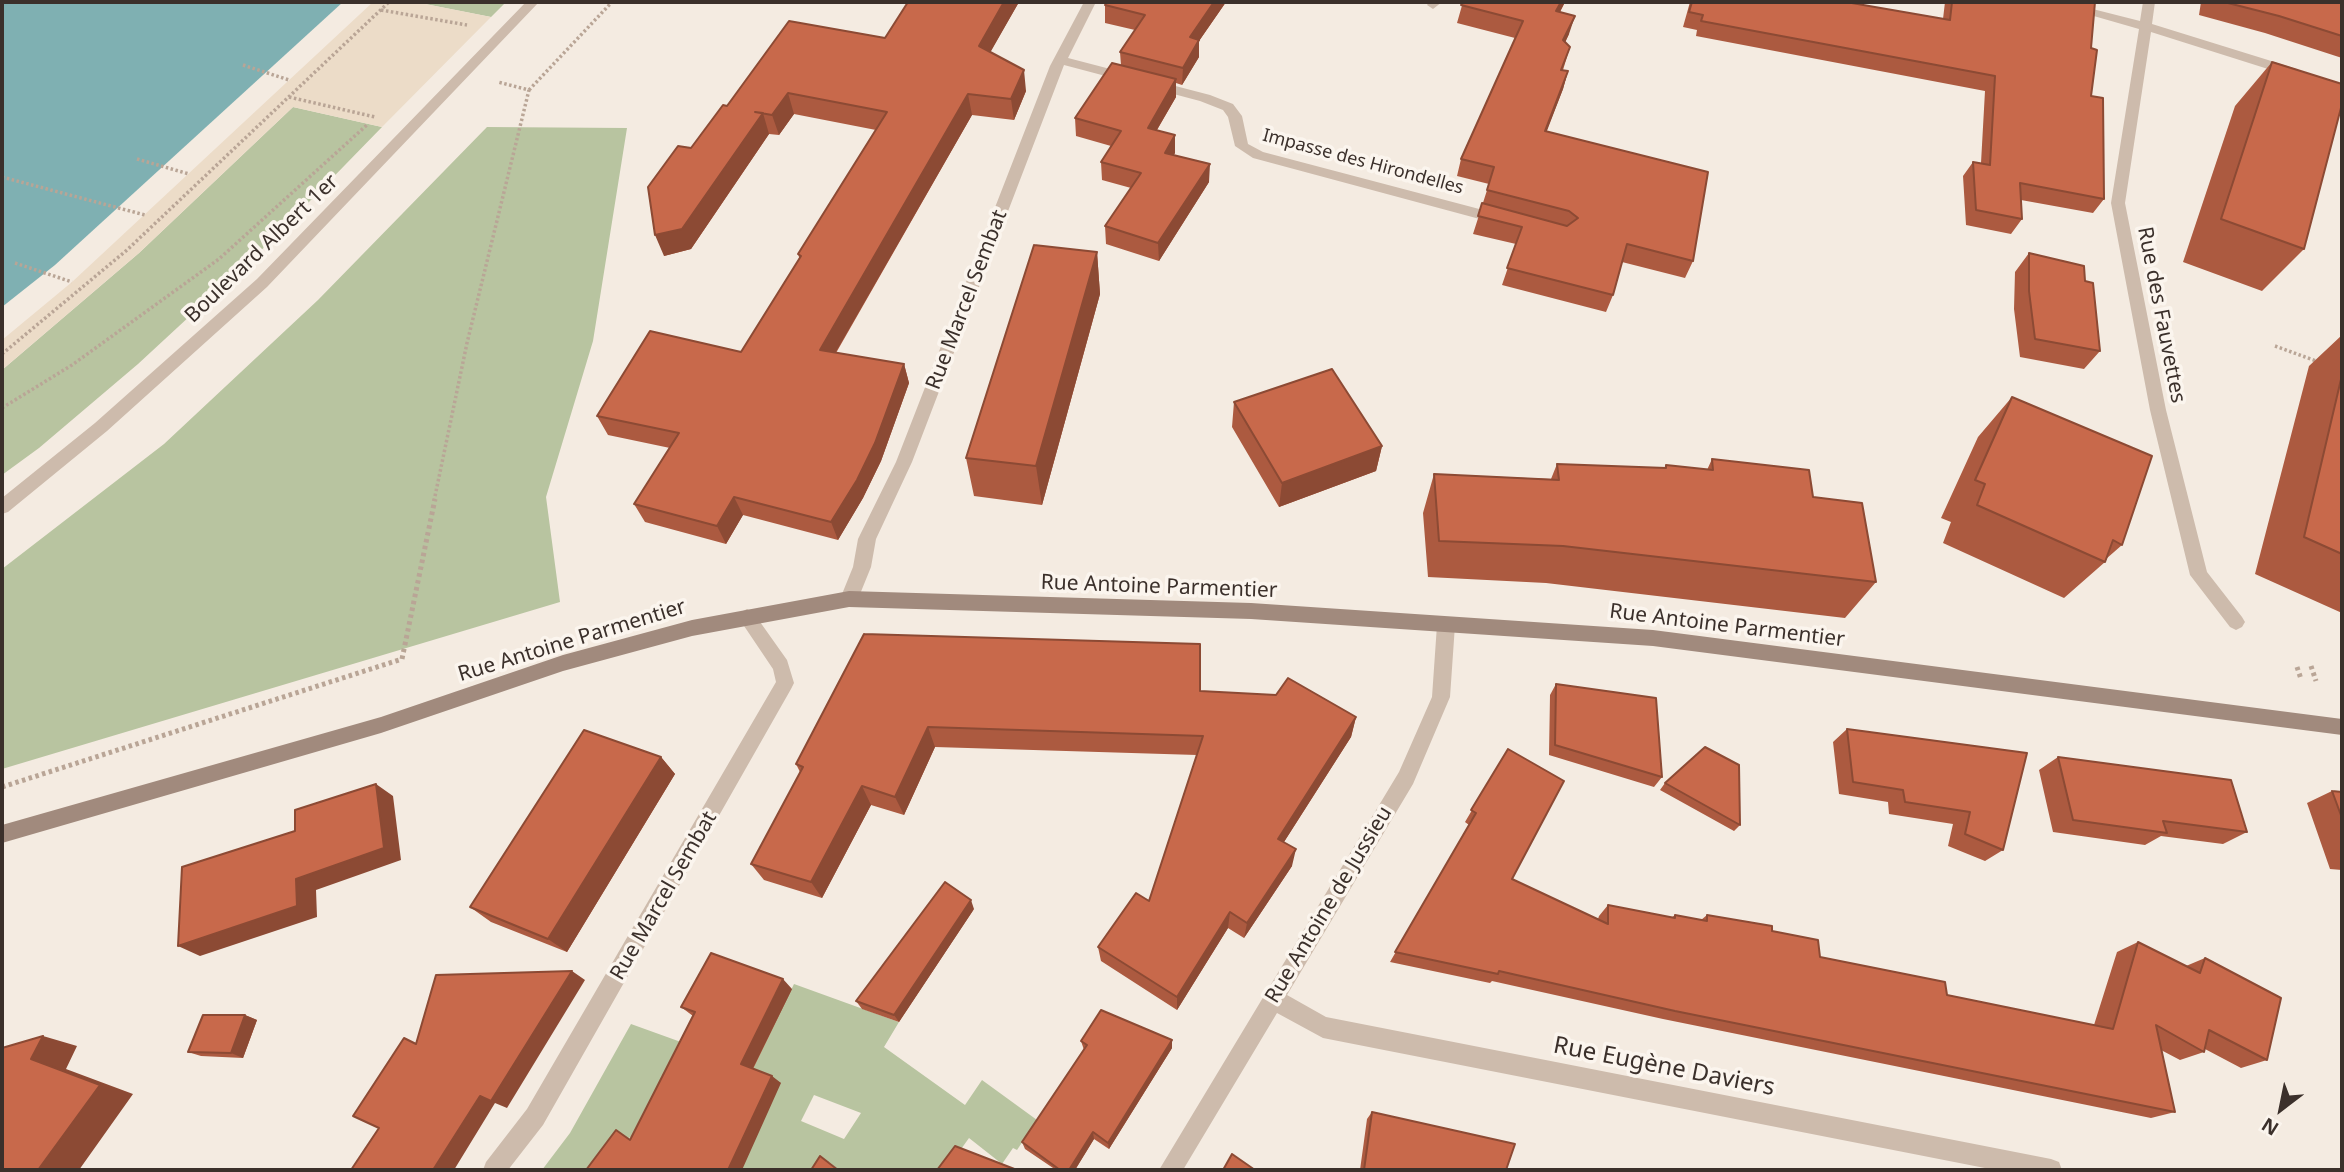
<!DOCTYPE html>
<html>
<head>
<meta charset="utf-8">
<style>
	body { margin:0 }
	#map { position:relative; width:2344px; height:1172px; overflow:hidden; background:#f4ebe1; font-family:"Noto Sans",sans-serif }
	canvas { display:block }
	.frame { position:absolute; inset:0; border:4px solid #3b302b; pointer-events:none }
	.north { position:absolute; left:2246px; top:1074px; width:70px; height:70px; -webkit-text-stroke:5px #fbf5ee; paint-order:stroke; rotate:212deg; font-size:19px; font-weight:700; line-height:28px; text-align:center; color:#3b302b }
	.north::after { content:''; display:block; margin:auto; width:24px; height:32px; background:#3b302b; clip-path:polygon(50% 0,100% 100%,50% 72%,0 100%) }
</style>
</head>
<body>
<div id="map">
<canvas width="2344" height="1172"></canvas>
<div class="frame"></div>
<div class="north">N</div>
</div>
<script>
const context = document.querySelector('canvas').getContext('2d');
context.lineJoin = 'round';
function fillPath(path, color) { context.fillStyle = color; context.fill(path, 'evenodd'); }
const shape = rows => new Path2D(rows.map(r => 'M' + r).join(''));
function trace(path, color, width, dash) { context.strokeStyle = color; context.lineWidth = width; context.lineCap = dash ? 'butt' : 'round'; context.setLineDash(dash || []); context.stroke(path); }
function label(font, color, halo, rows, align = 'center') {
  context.font = font + ' "Noto Sans",sans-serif'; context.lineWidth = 7; context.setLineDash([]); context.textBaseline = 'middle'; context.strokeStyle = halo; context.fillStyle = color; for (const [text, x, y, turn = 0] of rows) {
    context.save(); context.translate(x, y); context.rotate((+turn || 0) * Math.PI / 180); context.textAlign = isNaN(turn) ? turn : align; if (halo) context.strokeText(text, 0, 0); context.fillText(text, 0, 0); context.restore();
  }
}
fillPath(shape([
	[415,2,506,2,491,17],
	[293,107,382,127,271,241,138,364,39,448,2,475,2,370,139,253],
	[487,127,627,128,593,341,546,497,560,602,2,769,2,569,164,444,318,300],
	[794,984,899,1022,884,1047,965,1105,982,1080,1037,1120,1017,1150,1013,1148,1002,1164,969,1138,946,1170,839,1170,829,1162,823,1170,742,1170,643,1146,630,1137,605,1170,542,1170,570,1133,631,1024,753,1068],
	[814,1095,861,1113,844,1139,801,1121]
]), '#b8c4a0');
fillPath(shape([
	[373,2,415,2,491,17,382,127,293,107,139,253,2,370,2,340,72,282]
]), '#ecdcc8');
fillPath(shape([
	[2,2,343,2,55,265,2,307]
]), '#7fb0b2');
trace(shape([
	[381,10,467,25],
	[243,65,289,80],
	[529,90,612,2],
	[289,97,375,117],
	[137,159,189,174],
	[2,177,145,215],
	[15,263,72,282],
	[2275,346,2319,362],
	[2,354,127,250,389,2],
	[2,408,72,365,219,259,368,124],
	[434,501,467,343,529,90,498,82]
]), '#b9a596', 3.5, [2.5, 2.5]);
trace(shape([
	[2311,666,2316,681],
	[2297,667,2301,679],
	[2,787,402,659,435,499]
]), '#b9a596', 5, [3.5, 3.5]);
fillPath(shape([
	[1429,2,1442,2,1433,9,1427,5,1429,2]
]), '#cdbbac');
fillPath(shape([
	[1084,2,1096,2,1068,58,1210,95,1233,104,1242,116,1248,144,1263,152,1502,215,1509,220,1502,225,1253,158,1235,146,1228,117,1223,110,1200,101,1064,65,912,462,876,539,871,567,858,599,855,604,849,607,843,604,840,599,853,567,858,539,896,462,1050,66,1084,2],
	[2045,2,2065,2,2140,21,2143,2,2155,2,2152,24,2297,69,2299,72,2297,75,2287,75,2151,32,2125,203,2166,410,2207,572,2242,617,2245,622,2242,627,2236,630,2230,627,2190,575,2150,410,2111,203,2139,29,2045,2],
	[747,609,753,612,787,660,794,683,791,689,543,1125,508,1170,483,1170,486,1162,527,1109,776,682,773,669,738,617,741,612,747,609],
	[1446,617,1452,620,1455,625,1450,697,1413,784,1287,995,1326,1017,2051,1159,2059,1162,2062,1170,1995,1170,1323,1038,1277,1013,1183,1170,1159,1170,1399,772,1432,697,1437,625,1440,620,1446,617]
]), '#cdbbac');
fillPath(shape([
	[526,2,539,2,267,287,107,431,8,512,2,514,2,498,95,423,257,279,526,2]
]), '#cdbbac');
fillPath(shape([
	[849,591,1251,603,1653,630,2342,719,2342,735,1653,646,1251,619,849,607,692,636,563,671,381,733,2,843,2,825,381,717,563,655,692,620,849,591]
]), '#a18a7d');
fillPath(shape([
	[908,2,1019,2,990,52,1026,91,1014,120,972,115,836,353,904,364,909,383,881,461,863,498,838,540,743,515,726,544,645,522,634,504,670,448,608,435,597,416,741,352,800,260,798,254,876,130,794,114,779,135,769,134,691,249,664,256,691,148,727,106,885,38],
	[1226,2,1199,41,1199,57,1182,85,1176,83,1176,97,1157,130,1175,153,1173,155,1209,182,1159,261,1106,244,1105,226,1131,188,1102,180,1101,162,1111,146,1076,136,1075,118,1121,65,1120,52,1135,30,1105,23,1105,5],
	[1463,2,1565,2,1560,12,1569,34,1565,42,1570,47,1563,70,1568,71,1563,89,1546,132,1693,261,1685,278,1622,262,1613,295,1606,312,1502,285,1516,244,1473,234,1489,184,1457,176,1461,159,1515,38,1457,23],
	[1690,2,1846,2,1943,19,1945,2,2095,2,2091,48,2091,96,2104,199,2093,213,2021,200,2022,219,2011,234,1966,225,1963,176,1973,162,1981,163,1985,91,1696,36,1697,30,1683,27],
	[2201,2,2342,2,2342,58,2265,33,2199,15],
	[2272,62,2304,249,2262,291,2183,262,2235,106],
	[1097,252,1100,294,1042,505,974,496,966,458],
	[2029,253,2085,281,2100,351,2084,369,2020,357,2014,309,2015,272],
	[2342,335,2342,613,2255,574,2309,366],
	[2012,397,2122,545,2106,559,2105,562,2064,598,1943,543,1951,522,1941,518,1978,437],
	[1234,402,1382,446,1376,471,1279,507,1232,427],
	[1712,459,1813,497,1876,582,1845,618,1546,583,1428,577,1423,513,1434,474,1551,479,1557,464,1664,468,1666,465,1707,470],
	[864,634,1200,691,1356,717,1351,737,1284,842,1292,866,1244,938,1228,928,1177,1010,1101,961,1098,947,1149,901,1197,755,935,747,904,815,871,805,822,898,764,880,751,864,800,772,796,764],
	[1556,684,1662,777,1654,787,1549,755,1550,695],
	[1847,729,2027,753,2003,850,1985,861,1948,846,1953,824,1889,814,1888,802,1839,794,1833,742],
	[1508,749,1512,879,1598,919,1599,916,1608,905,1671,918,1675,915,1701,920,1707,915,1772,931,1820,957,1947,995,2094,1025,2117,952,2138,942,2186,966,2205,958,2267,1060,2241,1068,2205,1049,2204,1052,2180,1060,2161,1050,2175,1112,2151,1118,1663,1019,1492,981,1490,983,1390,962,1469,825,1465,822],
	[661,757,675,774,567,952,491,922,470,907],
	[2058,757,2247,832,2223,844,2161,836,2145,845,2053,832,2039,770],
	[1665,783,1740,825,1734,831,1660,790],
	[2332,791,2342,792,2342,870,2330,869,2307,803],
	[974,909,899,1022,862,1009,856,1001],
	[792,989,753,1069,781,1083,631,1138,693,1016,681,1007],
	[245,1015,257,1020,243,1058,201,1056,188,1052],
	[1081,1041,1172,1048,1109,1149,1094,1139,1075,1170,1056,1170,1025,1149,1022,1142,1084,1050],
	[1372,1112,1506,1170,1360,1170,1367,1119]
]), '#ac5a40');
fillPath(shape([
	[1004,2,1019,2,982,67,979,46],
	[1214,2,1226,2,1199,41,1199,57,1182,85,1183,68,1190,37],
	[1561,2,1565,2,1551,29,1556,11],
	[1575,16,1569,34,1558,58,1563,40],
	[1024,70,1026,91,1014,120,1011,99],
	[1568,71,1563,89,1540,149,1545,131],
	[1176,79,1176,97,1148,145,1148,128],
	[788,93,794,114,779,135,772,115],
	[968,94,972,115,826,369,820,350],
	[763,113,769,134,691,249,664,256,655,235],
	[1175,135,1175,153,1165,171,1165,153],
	[1210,164,1209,182,1159,261,1158,243],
	[1097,252,1100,294,1042,505,1036,466],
	[904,364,909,383,881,461,863,498,838,540,831,522],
	[1382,446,1376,471,1279,507,1282,483],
	[734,497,743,515,726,544,717,526],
	[1356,717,1351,737,1275,856,1278,839],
	[928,727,935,747,904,815,895,797],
	[661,757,675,774,567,952,548,939],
	[376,784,393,796,401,860,316,890,317,917,200,956,178,946,296,879],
	[862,786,871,805,822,898,811,882],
	[1296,849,1292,866,1244,938,1247,923],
	[971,900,974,909,899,1022,894,1015],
	[1230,912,1228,928,1177,1010,1177,997],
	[572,971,585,980,507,1108,495,1103,454,1170,433,1170,480,1096],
	[783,979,792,989,751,1072,741,1064],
	[245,1015,257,1020,243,1058,231,1053],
	[43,1036,77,1046,66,1069,133,1094,79,1170,38,1170,31,1059],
	[1172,1040,1172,1048,1109,1149,1108,1143],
	[772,1076,781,1083,742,1170,728,1170],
	[1093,1132,1094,1139,1075,1170,1069,1170]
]), '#8c4a34');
const building = shape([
	[908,2,1004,2,979,46,1024,70,1011,99,968,94,820,350,904,364,875,443,857,480,831,522,734,497,717,526,634,504,679,433,597,416,650,331,741,352,801,256,798,254,887,112,788,93,772,115,755,112,763,113,682,229,655,235,648,187,678,146,691,148,723,105,727,106,789,21,885,38,908,2],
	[1107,2,1214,2,1190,37,1199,40,1183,68,1120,52,1145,15,1105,5,1107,2],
	[1463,2,1561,2,1556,11,1575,16,1563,40,1570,47,1561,70,1568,71,1545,131,1708,172,1693,261,1627,244,1613,295,1507,268,1522,227,1478,216,1482,203,1567,226,1578,218,1569,211,1487,190,1494,167,1461,159,1523,21,1461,5,1463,2],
	[1692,2,1846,2,1950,20,1952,2,2095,2,2091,48,2097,50,2091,96,2103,98,2104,199,2020,183,2022,219,1976,210,1973,162,1990,165,1995,76,1701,21,1703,15,1689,12,1692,2],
	[2224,2,2342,2,2342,36,2279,16,2224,2],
	[2272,62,2342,84,2342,104,2304,249,2221,219,2272,62],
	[1112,63,1176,79,1148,128,1175,135,1165,153,1210,164,1158,243,1105,226,1141,173,1101,162,1121,131,1075,118,1112,63],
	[1034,245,1097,252,1036,466,966,458,1034,245],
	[2029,253,2084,266,2085,281,2093,283,2100,351,2035,339,2029,291,2029,253],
	[1332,369,1382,446,1282,483,1234,402,1332,369],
	[2342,375,2342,554,2304,537,2342,375],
	[2012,397,2152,456,2122,545,2113,540,2105,562,1977,505,1985,484,1975,480,2012,397],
	[1712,459,1809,470,1813,497,1862,503,1876,582,1563,546,1439,541,1434,474,1559,480,1557,464,1666,468,1666,465,1713,470,1712,459],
	[864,634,1200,644,1200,691,1276,695,1288,678,1356,717,1278,839,1296,849,1247,923,1230,912,1177,997,1098,947,1136,893,1149,901,1203,736,928,727,895,797,862,786,811,882,751,864,803,767,796,764,864,634],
	[1556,684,1656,698,1662,777,1555,745,1556,684],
	[1847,729,2027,753,2003,850,1965,834,1970,812,1905,802,1903,790,1853,782,1847,729],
	[584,730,661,757,548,939,470,907,584,730],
	[1705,747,1739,765,1740,825,1665,783,1705,747],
	[1508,749,1564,781,1512,879,1608,924,1608,905,1675,918,1675,915,1707,921,1707,915,1772,926,1772,931,1818,940,1820,957,1945,982,1947,995,2113,1029,2138,942,2200,973,2205,958,2281,998,2267,1060,2209,1030,2204,1052,2156,1025,2175,1112,1675,1011,1499,971,1498,974,1395,952,1476,813,1471,810,1508,749],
	[2058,757,2231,780,2247,832,2163,821,2167,833,2073,820,2058,757],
	[376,784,384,848,296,879,297,906,178,946,182,867,295,831,295,810,376,784],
	[2332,791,2342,792,2342,818,2332,791],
	[945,882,971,900,894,1015,856,1001,945,882],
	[711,953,783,979,741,1064,772,1076,728,1170,586,1170,616,1130,630,1140,695,1012,681,1007,711,953],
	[572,971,491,1101,480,1096,433,1170,351,1170,379,1128,353,1116,404,1038,416,1044,436,975,572,971],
	[1101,1010,1172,1040,1108,1143,1093,1132,1069,1170,1060,1170,1022,1142,1087,1045,1081,1041,1101,1010],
	[203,1015,245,1015,231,1053,188,1052,203,1015],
	[43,1036,31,1059,100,1085,38,1170,2,1170,2,1048,43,1036],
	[1372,1112,1515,1144,1506,1170,1364,1170,1372,1112],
	[955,1146,1017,1170,937,1170,955,1146],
	[1232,1154,1255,1170,1223,1170,1232,1154],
	[820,1156,838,1170,811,1170,820,1156]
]);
fillPath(building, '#c8694b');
trace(building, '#8c4a34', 2);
label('18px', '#3b302b', '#fbf5ee', [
	["Impasse des Hirondelles",1363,162,15]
]);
label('21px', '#3b302b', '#fbf5ee', [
	["Boulevard Albert 1er",262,249,-44],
	["Rue Marcel Sembat",967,300,-69],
	["Rue des Fauvettes",2161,315,79],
	["Rue Antoine Parmentier",1159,587,2],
	["Rue Antoine Parmentier",1727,626,7],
	["Rue Antoine Parmentier",572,641,-17],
	["Rue Marcel Sembat",664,896,-60],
	["Rue Antoine de Jussieu",1329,905,-59]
]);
label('24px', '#3b302b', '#fbf5ee', [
	["Rue Eugène Daviers",1664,1067,11]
]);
</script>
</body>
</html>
